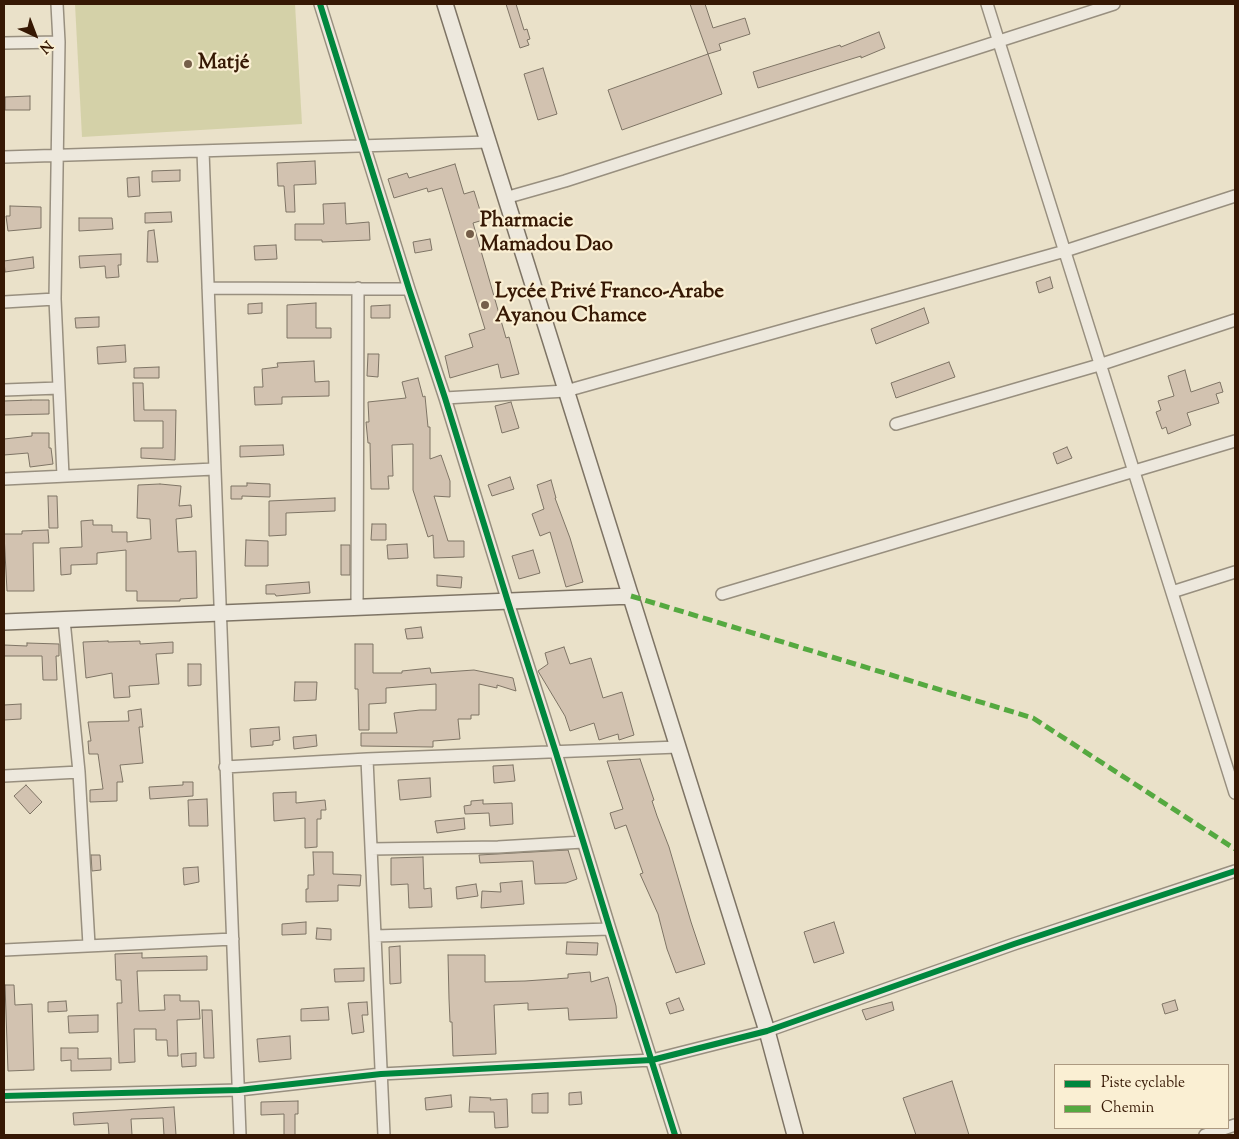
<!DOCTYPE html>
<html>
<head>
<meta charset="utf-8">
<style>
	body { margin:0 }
	#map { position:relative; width:1239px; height:1139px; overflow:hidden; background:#eae1c9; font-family:"Sorts Mill Goudy",serif }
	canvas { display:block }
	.frame { position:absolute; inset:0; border:5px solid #361804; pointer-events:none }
	.legend { position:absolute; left:1054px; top:1064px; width:175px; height:65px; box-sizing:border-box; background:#faefd3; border:1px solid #ac9980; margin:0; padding:6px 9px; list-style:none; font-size:15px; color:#361804 }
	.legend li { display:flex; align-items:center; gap:10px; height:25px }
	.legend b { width:25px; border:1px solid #ac9980 }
	.north { position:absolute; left:10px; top:10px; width:50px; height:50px; -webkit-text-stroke:4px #faefd3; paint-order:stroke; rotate:137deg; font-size:14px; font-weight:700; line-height:20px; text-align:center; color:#361804 }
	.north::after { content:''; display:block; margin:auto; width:18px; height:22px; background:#361804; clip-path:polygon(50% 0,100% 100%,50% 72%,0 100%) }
</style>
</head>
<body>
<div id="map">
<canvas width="1239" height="1139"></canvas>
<div class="frame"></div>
<ul class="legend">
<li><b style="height:6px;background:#00873e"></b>Piste cyclable</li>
<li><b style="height:6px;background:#55a940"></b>Chemin</li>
</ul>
<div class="north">N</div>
</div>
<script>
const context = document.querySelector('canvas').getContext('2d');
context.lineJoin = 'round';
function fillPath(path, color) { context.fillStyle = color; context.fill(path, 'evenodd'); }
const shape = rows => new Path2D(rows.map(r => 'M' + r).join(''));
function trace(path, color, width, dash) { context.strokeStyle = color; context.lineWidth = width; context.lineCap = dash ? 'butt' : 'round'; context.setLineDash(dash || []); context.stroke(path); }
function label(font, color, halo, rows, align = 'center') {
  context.font = font + ' "Sorts Mill Goudy",serif'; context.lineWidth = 4.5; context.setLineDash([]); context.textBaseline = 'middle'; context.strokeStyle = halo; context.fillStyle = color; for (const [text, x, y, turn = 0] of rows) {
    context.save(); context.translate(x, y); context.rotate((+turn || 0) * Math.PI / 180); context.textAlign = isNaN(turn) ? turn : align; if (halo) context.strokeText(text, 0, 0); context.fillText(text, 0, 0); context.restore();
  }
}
fillPath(shape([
	[75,4,295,4,302,124,82,137]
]), '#d4d1a8');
const building = shape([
	[506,4,516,4,524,30,527,29,530,39,527,40,529,45,520,48,506,4],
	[690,4,705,4,713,28,745,18,750,34,719,44,721,50,708,54,690,4],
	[879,32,885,48,861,58,861,56,758,88,753,72,840,45,841,47,879,32],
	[708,54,722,94,622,130,608,90,708,54],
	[543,68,557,114,538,120,524,74,543,68],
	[30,96,30,110,5,110,5,97,30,96],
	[315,161,316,184,294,185,295,212,286,212,284,186,278,186,277,163,315,161],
	[455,164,464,194,474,191,483,220,473,223,506,338,509,337,519,374,501,378,498,364,450,378,445,356,473,347,469,334,485,329,442,188,428,192,427,188,394,198,388,179,407,173,409,178,455,164],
	[180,170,180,181,152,182,152,171,180,170],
	[139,177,140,196,128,197,127,178,139,177],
	[345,203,346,224,369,222,370,240,322,242,322,240,295,240,295,224,324,224,323,204,345,203],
	[10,206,41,207,41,228,8,231,6,216,10,216,10,206],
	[171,212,172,222,145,223,145,213,171,212],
	[79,218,112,218,113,229,79,231,79,218],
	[154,230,158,262,147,262,148,231,154,230],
	[430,239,432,250,415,253,413,242,430,239],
	[276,245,277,259,255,260,254,246,276,245],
	[121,254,121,265,118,265,119,277,106,278,105,266,80,268,79,256,121,254],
	[33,257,34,268,5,272,4,261,33,257],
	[1050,277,1053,288,1039,293,1036,282,1050,277],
	[262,303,262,313,248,314,248,304,262,303],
	[316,303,316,328,331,328,331,338,287,338,287,305,316,303],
	[390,305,390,318,371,318,371,306,390,305],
	[924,308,929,323,876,344,871,329,924,308],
	[99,317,99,327,76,328,75,318,99,317],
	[125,345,126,362,98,364,97,347,125,345],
	[368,354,379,354,378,377,367,376,368,354],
	[314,361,315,382,329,381,329,396,282,397,282,404,255,405,254,387,263,387,262,369,278,367,277,363,314,361],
	[949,362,955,377,896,398,891,383,949,362],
	[159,367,159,378,134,378,134,368,159,367],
	[1185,370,1191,392,1220,382,1223,392,1216,394,1219,403,1187,413,1191,425,1168,434,1166,427,1162,429,1156,412,1161,410,1158,401,1174,396,1168,376,1185,370],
	[418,378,423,397,425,396,428,427,430,427,430,459,441,455,450,481,450,497,434,496,448,541,464,541,464,557,434,558,433,535,428,537,413,490,413,444,392,445,393,476,388,476,389,489,371,489,370,443,368,443,366,422,369,422,368,402,406,398,402,382,418,378],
	[133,383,143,383,144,410,176,410,175,460,141,458,141,448,163,448,163,421,134,421,133,383],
	[31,400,49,400,49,414,4,415,4,401,31,400],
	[511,402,519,428,502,433,495,406,511,402],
	[32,433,49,433,49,448,51,448,53,464,30,467,28,453,4,455,4,439,32,436,32,433],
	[283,445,284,455,240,457,240,446,283,445],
	[1067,447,1072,458,1057,464,1053,453,1067,447],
	[510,477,514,489,492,496,488,485,510,477],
	[551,480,556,498,555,498,570,538,583,582,566,587,550,532,540,536,532,514,544,509,537,485,551,480],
	[247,483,270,484,270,497,242,496,242,499,231,499,231,486,247,486,247,483],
	[160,484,181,486,179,506,191,505,192,517,176,519,178,552,196,551,197,598,180,599,180,601,137,601,137,591,126,591,126,550,97,553,97,564,71,565,71,574,61,575,60,548,82,547,81,521,93,520,93,525,112,525,112,532,127,532,127,542,151,539,150,519,137,518,138,485,160,484],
	[48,496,57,496,58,528,49,528,48,496],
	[335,498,335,511,286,513,286,535,269,536,269,501,335,498],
	[372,524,386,524,386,540,371,540,372,524],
	[48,530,49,543,33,543,34,591,7,591,4,534,22,534,22,531,48,530],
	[246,540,268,541,268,566,245,566,246,540],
	[407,544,408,558,388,559,387,545,407,544],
	[341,545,350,545,350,575,341,575,341,545],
	[533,550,540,573,519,579,512,556,533,550],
	[437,575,462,577,461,588,437,586,437,575],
	[309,582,310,593,276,596,275,594,266,594,266,585,309,582],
	[421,627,423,638,407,639,405,629,421,627],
	[108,641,108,642,140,641,140,644,173,642,173,653,156,654,159,684,129,686,130,697,114,698,112,673,86,678,83,642,108,641],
	[27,643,59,644,59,656,56,656,57,680,43,680,42,656,4,656,4,645,27,646,27,643],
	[355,644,373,644,373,673,402,673,402,671,430,668,431,673,474,670,513,678,516,691,497,685,497,688,479,684,479,715,471,715,471,719,458,719,460,739,433,741,433,747,361,746,361,733,397,733,394,713,420,710,436,710,436,684,386,688,386,703,369,704,369,730,359,730,358,689,355,689,355,644],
	[564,647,570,664,591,658,603,698,622,692,634,735,619,740,618,734,599,740,594,723,570,731,565,716,538,671,548,664,545,653,564,647],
	[188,664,201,664,201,685,188,686,188,664],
	[295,682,317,682,316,700,294,701,295,682],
	[21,704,21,719,4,720,4,705,21,704],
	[141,709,143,727,139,727,143,763,120,765,123,782,117,782,117,801,90,802,90,790,103,789,98,754,89,754,88,741,91,741,88,722,129,721,128,711,141,709],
	[279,727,280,740,273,741,273,745,251,747,250,729,279,727],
	[316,735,317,746,294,749,293,737,316,735],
	[640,759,654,800,652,801,657,816,669,847,691,922,705,964,676,973,667,949,658,914,640,874,643,873,626,825,615,829,610,813,623,809,607,761,640,759],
	[513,765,515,781,494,783,493,766,513,765],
	[430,778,431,797,400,800,398,780,430,778],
	[183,782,193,782,193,796,150,799,149,787,183,785,183,782],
	[26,785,42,802,30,814,14,796,26,785],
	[296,792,296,803,325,800,326,810,321,810,321,819,317,819,317,847,305,848,305,818,274,821,273,793,296,792],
	[207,799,208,826,189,826,188,800,207,799],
	[483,800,483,804,512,803,513,824,490,826,489,813,465,814,464,806,471,805,471,801,483,800],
	[464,818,465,829,437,833,435,821,464,818],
	[568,850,577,879,566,883,535,884,533,861,480,863,479,855,568,850],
	[313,852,333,852,333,874,361,875,360,886,338,885,338,901,306,902,306,889,308,889,308,875,314,875,313,852],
	[91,855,100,855,101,870,92,871,91,855],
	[423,857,424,889,431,888,432,907,409,908,408,884,391,885,391,858,423,857],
	[198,867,199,882,184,885,183,868,198,867],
	[522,881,524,904,481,908,482,891,501,892,500,883,522,881],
	[476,884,478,896,457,899,456,887,476,884],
	[306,922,306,934,282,935,282,924,306,922],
	[834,922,844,953,814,963,804,932,834,922],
	[317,928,331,929,331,940,316,939,317,928],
	[567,942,598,943,597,955,566,954,567,942],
	[400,946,401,983,390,984,389,947,400,946],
	[142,953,142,958,207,956,207,970,137,971,139,1011,165,1010,164,995,180,995,180,1001,199,1001,200,1019,177,1020,178,1056,168,1056,167,1040,156,1040,156,1029,134,1029,135,1062,119,1063,117,1003,122,1003,121,980,116,980,115,954,142,953],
	[448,955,485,955,485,982,525,981,568,978,568,974,590,972,591,982,608,977,616,1006,617,1018,569,1020,568,1008,528,1010,528,1003,494,1005,496,1054,453,1056,452,1022,450,1022,449,999,448,955],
	[364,968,364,981,335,982,334,969,364,968],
	[5,985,14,985,15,1005,32,1004,34,1070,8,1071,5,985],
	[679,998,684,1010,670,1014,666,1003,679,998],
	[1175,1000,1178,1010,1165,1014,1162,1004,1175,1000],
	[66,1001,67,1011,48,1012,48,1002,66,1001],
	[367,1002,368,1015,362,1015,364,1032,352,1034,348,1003,367,1002],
	[892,1002,894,1010,866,1020,862,1010,892,1002],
	[328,1007,329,1020,301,1021,301,1009,328,1007],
	[202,1010,212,1010,214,1058,204,1058,202,1010],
	[98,1015,98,1032,69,1033,68,1016,98,1015],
	[290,1036,291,1059,259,1062,257,1039,290,1036],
	[61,1048,78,1048,78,1059,111,1058,111,1070,71,1071,71,1060,61,1061,61,1048],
	[196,1053,196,1066,182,1067,181,1054,196,1053],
	[952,1081,969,1135,916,1135,903,1098,952,1081],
	[581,1092,582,1104,569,1105,569,1093,581,1092],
	[548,1093,548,1113,532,1113,532,1094,548,1093],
	[451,1095,452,1107,426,1110,425,1098,451,1095],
	[470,1097,491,1098,490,1100,507,1099,508,1127,495,1128,494,1112,469,1112,470,1097],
	[298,1101,298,1114,295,1114,295,1135,284,1135,284,1114,261,1115,261,1102,298,1101],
	[174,1107,176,1135,164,1135,163,1118,131,1119,132,1135,109,1135,108,1123,74,1125,73,1113,174,1107]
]);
fillPath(building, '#d2c2b0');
trace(building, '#7e7465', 1);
const street = shape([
	[57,4,59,42,55,299,63,476],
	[320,4,409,289,445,398,508,602,556,753,610,929,675,1135],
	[987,4,1235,793],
	[4,43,59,42],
	[203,151,240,1135],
	[4,157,488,142],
	[505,198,565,181,1114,4],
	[208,288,409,289],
	[4,302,55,299],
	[4,390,59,388],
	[445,398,566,391,1065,251,1235,196],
	[896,424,1099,365,1235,320],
	[4,479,214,469],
	[1172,592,1235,572],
	[722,594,1235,441],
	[357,608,358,288],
	[64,620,79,772,89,945],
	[367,759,384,1135],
	[225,767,367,759,678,747],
	[4,776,79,772],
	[371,849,498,847,583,842],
	[375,936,610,929],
	[4,950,233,939],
	[4,1096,239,1090,381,1074,652,1060,767,1031,1014,944,1235,871],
	[1205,1135,1235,1125]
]);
const secondary = shape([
	[445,4,767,1031,795,1135],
	[4,622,631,596]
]);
trace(street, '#988f7f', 14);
trace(secondary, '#7e7465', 18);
trace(street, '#ede8dd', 11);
trace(secondary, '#ede8dd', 15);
trace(shape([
	[631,596,1033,718,1235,849]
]), '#55a940', 5, [10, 5]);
trace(shape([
	[320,4,409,289,445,398,508,602,556,753,610,929,675,1135],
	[4,1096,239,1090,381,1074,652,1060,767,1031,1014,944,1235,871]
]), '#00873e', 6);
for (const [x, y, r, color] of [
	[188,64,5,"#755e49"],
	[470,234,5,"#755e49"],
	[485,305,5,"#755e49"]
]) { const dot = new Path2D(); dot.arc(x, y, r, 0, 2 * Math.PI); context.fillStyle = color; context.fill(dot); trace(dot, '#faefd3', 2); }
label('bold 21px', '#361804', '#faefd3', [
	["Matjé",198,64],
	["Pharmacie",480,222],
	["Mamadou Dao",480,246],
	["Lycée Privé Franco-Arabe",495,293],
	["Ayanou Chamce",495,317]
], 'left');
</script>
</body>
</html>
